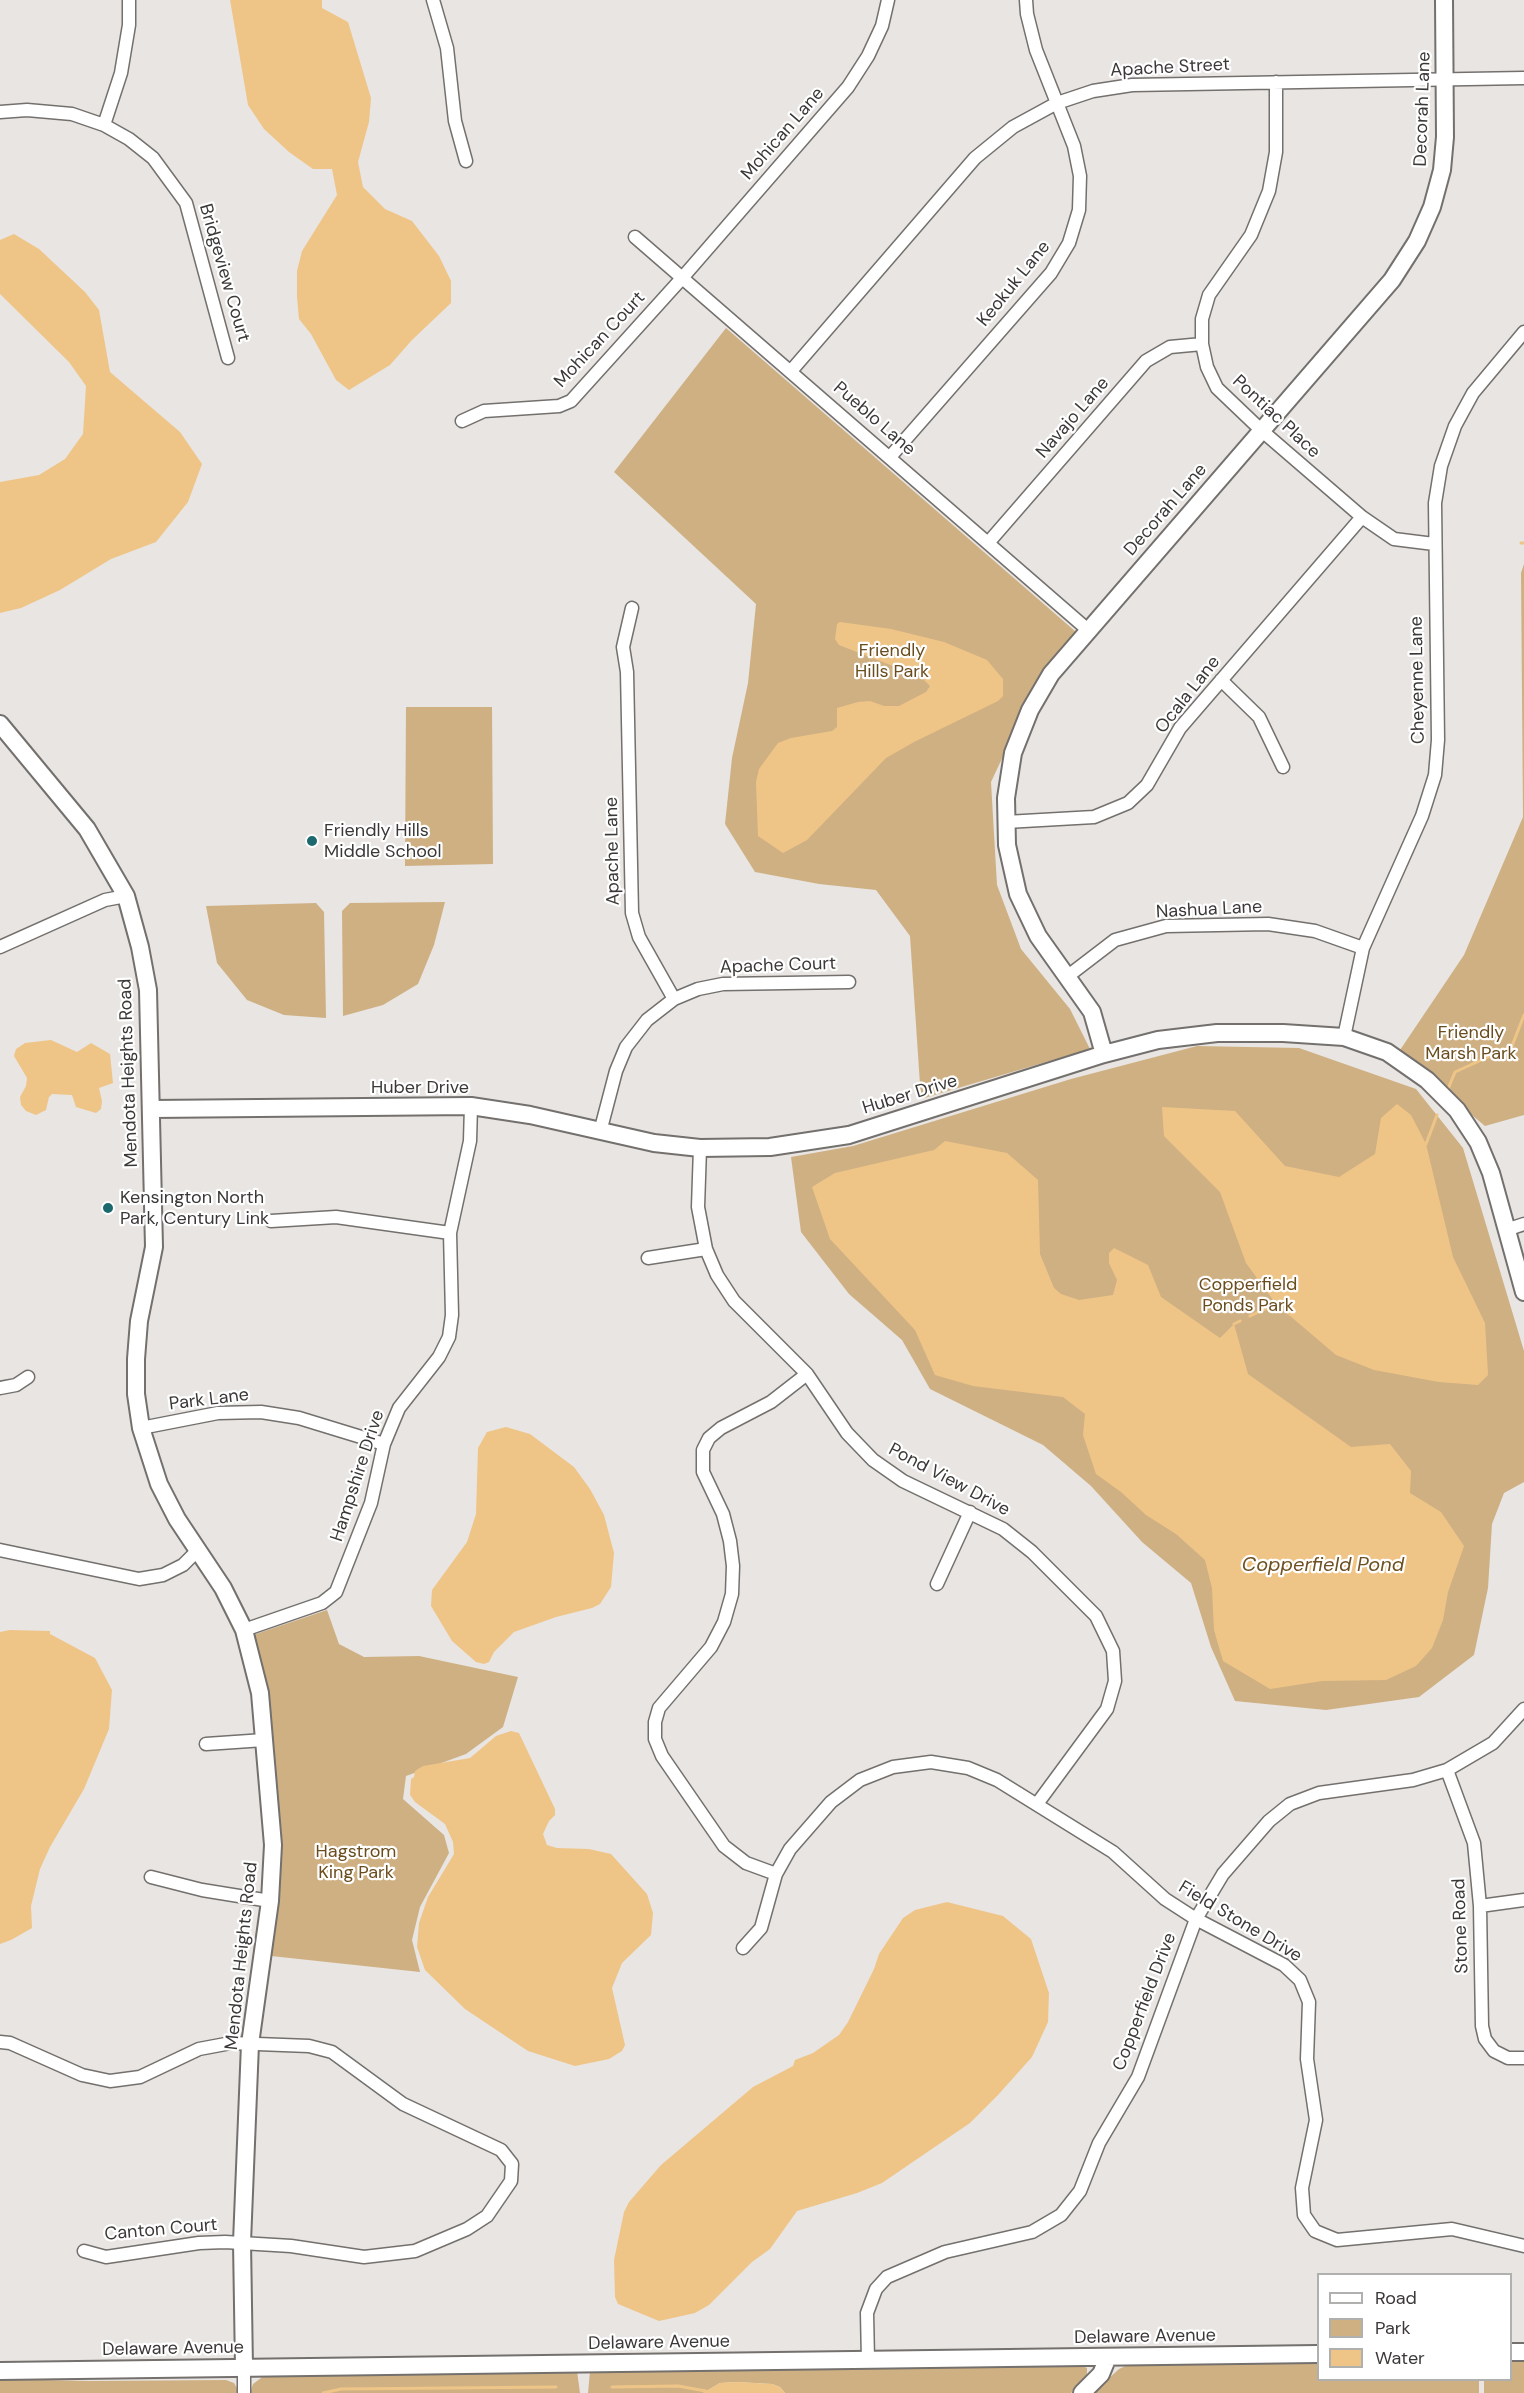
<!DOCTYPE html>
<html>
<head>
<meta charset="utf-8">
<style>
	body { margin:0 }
	#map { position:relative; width:1524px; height:2393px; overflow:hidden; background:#e8e5e2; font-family:"DM Sans",sans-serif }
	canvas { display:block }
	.legend { position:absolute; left:1317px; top:2273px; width:195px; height:108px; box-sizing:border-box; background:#fff; border:2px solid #b0b0af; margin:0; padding:8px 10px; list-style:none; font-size:18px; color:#3a3937 }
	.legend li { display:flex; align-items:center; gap:12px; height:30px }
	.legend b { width:30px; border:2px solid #b0b0af }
</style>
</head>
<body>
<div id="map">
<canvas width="1524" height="2393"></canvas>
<ul class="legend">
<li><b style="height:8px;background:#fff"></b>Road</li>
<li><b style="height:16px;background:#cfb083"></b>Park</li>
<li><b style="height:16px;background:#efc587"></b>Water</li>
</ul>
</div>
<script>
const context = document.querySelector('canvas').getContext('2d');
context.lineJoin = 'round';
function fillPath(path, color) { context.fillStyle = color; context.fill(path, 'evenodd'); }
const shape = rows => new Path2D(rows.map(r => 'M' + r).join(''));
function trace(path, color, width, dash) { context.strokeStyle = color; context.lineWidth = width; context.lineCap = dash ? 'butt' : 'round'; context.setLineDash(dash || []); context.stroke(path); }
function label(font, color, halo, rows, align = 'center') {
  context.font = font + ' "DM Sans",sans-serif'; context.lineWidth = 4.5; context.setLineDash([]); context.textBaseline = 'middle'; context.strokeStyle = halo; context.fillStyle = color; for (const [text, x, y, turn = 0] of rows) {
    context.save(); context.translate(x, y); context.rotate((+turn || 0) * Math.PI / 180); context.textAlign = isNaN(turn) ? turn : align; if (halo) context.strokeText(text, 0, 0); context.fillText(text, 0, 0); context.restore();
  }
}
fillPath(shape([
	[726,328,1076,632,1040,677,991,782,997,885,1021,949,1070,1009,1090,1049,921,1099,910,936,876,890,819,884,755,872,725,824,732,758,748,683,756,604,614,472],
	[1524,564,1524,1115,1485,1126,1398,1053,1464,955,1523,817,1521,573],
	[406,707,492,707,493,864,405,866],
	[445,902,434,945,418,984,383,1005,343,1016,342,911,350,903],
	[316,903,324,912,326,1018,284,1015,247,1000,217,963,206,906],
	[1197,1046,1299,1048,1416,1089,1463,1148,1524,1351,1524,1482,1504,1493,1492,1524,1488,1588,1474,1655,1419,1697,1326,1710,1235,1701,1211,1647,1191,1583,1142,1542,1091,1486,1043,1445,930,1389,902,1340,849,1294,801,1232,791,1157,853,1146,1071,1079],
	[327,1610,339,1644,364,1657,419,1656,518,1677,503,1727,466,1754,406,1776,403,1799,444,1835,449,1853,420,1907,412,1940,420,1972,271,1956,280,1849,270,1704,253,1635],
	[1511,2359,1524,2359,1524,2393,1484,2393,1484,2380,1510,2380],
	[1318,2361,1318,2380,1479,2380,1479,2393,1093,2393,1119,2369,1130,2364],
	[1080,2365,1087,2368,1087,2375,1071,2393,785,2393,780,2387,772,2384,737,2382,720,2383,703,2393,588,2393,590,2371],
	[577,2371,580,2393,250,2393,253,2384,265,2375],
	[0,2379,90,2381,226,2380,234,2383,238,2390,238,2393,0,2393]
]), '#cfb083');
fillPath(shape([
	[230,0,322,0,322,8,348,22,371,98,369,122,358,162,363,187,385,209,412,221,439,256,451,281,451,303,412,340,390,365,349,390,336,380,311,334,299,319,297,297,297,271,302,251,337,195,332,169,313,169,289,152,264,129,248,105],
	[14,234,39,249,85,292,99,310,110,372,180,432,202,464,188,502,156,542,111,559,60,590,21,608,0,613,0,482,39,475,65,459,83,434,86,386,69,362,0,294,0,240],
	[840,622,891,629,944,642,987,660,1003,679,1003,696,998,701,914,742,886,758,807,840,783,853,758,836,756,782,759,769,778,743,791,738,832,731,837,727,837,708,858,702,870,701,884,706,899,706,926,692,930,686,921,677,839,645,835,639,837,624],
	[51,1040,77,1052,91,1043,110,1054,113,1083,99,1088,102,1101,101,1109,96,1113,76,1107,72,1095,52,1094,49,1097,46,1110,36,1115,26,1111,21,1105,20,1097,26,1086,27,1078,14,1056,16,1049,25,1043],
	[1397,1104,1411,1115,1426,1144,1453,1257,1485,1323,1488,1375,1478,1385,1439,1382,1374,1370,1336,1355,1276,1304,1246,1263,1220,1192,1164,1136,1162,1107,1235,1111,1285,1166,1339,1177,1375,1154,1381,1118],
	[945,1141,1007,1153,1038,1180,1040,1254,1054,1288,1061,1294,1079,1300,1113,1295,1117,1280,1109,1263,1109,1253,1114,1248,1148,1265,1161,1297,1220,1338,1234,1324,1248,1374,1351,1447,1390,1444,1411,1471,1410,1493,1441,1512,1464,1546,1448,1592,1443,1620,1432,1648,1416,1666,1386,1680,1322,1681,1270,1689,1223,1661,1214,1630,1212,1588,1205,1560,1176,1534,1146,1515,1121,1492,1096,1474,1083,1435,1085,1414,1063,1397,973,1386,935,1375,915,1330,830,1239,812,1187,835,1173,934,1150],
	[506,1427,530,1434,574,1467,590,1489,604,1515,614,1553,611,1587,600,1604,592,1608,556,1617,514,1632,494,1652,489,1662,484,1664,476,1662,452,1641,431,1606,432,1590,467,1542,476,1514,478,1448,487,1432],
	[10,1630,50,1631,50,1634,95,1658,112,1690,109,1729,84,1789,50,1847,40,1869,31,1906,32,1928,11,1940,0,1944,0,1632],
	[511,1731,519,1733,555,1809,555,1815,549,1821,543,1834,547,1845,557,1848,589,1849,611,1854,647,1894,653,1913,651,1935,622,1963,612,1988,625,2045,622,2051,609,2059,575,2066,528,2051,465,2009,425,1970,417,1947,419,1923,428,1897,454,1854,453,1842,445,1824,415,1802,410,1795,411,1779,414,1777,415,1771,423,1766,470,1758,496,1736],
	[947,1902,1003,1916,1031,1939,1049,1993,1048,2022,1032,2057,998,2095,970,2123,882,2183,857,2193,797,2211,770,2249,752,2262,709,2305,695,2313,659,2321,618,2304,615,2297,614,2260,624,2212,629,2202,661,2165,753,2087,793,2066,795,2060,813,2053,839,2035,848,2022,874,1969,879,1954,903,1918,915,1910],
	[737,2382,772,2384,780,2387,785,2393,703,2393,720,2383]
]), '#efc587');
trace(shape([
	[1521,543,1524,543],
	[1448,1089,1455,1072,1512,1046,1524,1015],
	[1426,1144,1437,1115],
	[1250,1316,1276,1304],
	[1234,1324,1240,1321],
	[612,2387,678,2386,706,2391],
	[323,2393,341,2389,556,2387]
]), '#efc587', 3);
const street = shape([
	[433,0,447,48,455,121,466,161],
	[1276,82,1276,152,1269,191,1251,235,1209,295,1202,319,1202,344,1207,367,1217,388,1261,430,1362,517,1394,539,1434,544],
	[0,112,27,110,72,114,104,125,129,139,153,158,186,203,228,358],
	[104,125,121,73,129,25,129,0],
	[635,237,1088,630],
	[791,371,975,158,1013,127,1057,103,1093,91,1132,85,1524,78],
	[462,421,484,411,559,406,571,401,683,277,848,87,868,56,882,26,888,0],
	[890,457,1051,273,1069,243,1079,210,1080,176,1074,146,1036,50,1027,14,1026,0],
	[988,543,1146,361,1170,347,1202,344],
	[632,608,623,647,627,672,632,913,639,937,674,999],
	[1221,680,1259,717,1283,767],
	[1006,822,1094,817,1128,803,1147,785,1180,728,1362,517],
	[0,947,105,900,126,896],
	[1068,976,1115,940,1166,926,1268,924,1315,931,1363,948],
	[1344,1037,1363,948,1422,816,1435,775,1438,740,1435,503,1441,466,1455,426,1473,393,1524,332],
	[600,1132,616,1071,626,1047,647,1020,674,999,698,989,723,984,849,982],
	[700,1148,698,1207,706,1249,717,1275,734,1301,807,1374,847,1433,873,1460,903,1481,1003,1529,1032,1552,1096,1616,1113,1651,1115,1681,1107,1709,1037,1804],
	[271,1221,336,1217,450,1233],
	[1506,1230,1524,1224],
	[648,1258,706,1249],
	[0,1388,16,1385,28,1377],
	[141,1428,218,1413,261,1412,299,1418,384,1444],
	[0,1550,139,1579,163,1575,183,1565,198,1550],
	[937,1584,970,1512],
	[244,1630,322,1603,336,1592,371,1503,384,1444,399,1408,439,1357,449,1337,452,1315,450,1233,470,1141,471,1106],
	[206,1744,264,1740],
	[1447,1770,1474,1843,1480,1906,1482,2026,1485,2039,1494,2051,1508,2058,1524,2058],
	[776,1874,746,1863,724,1846,662,1756,655,1739,655,1722,659,1708,711,1647,724,1622,732,1594,733,1566,730,1541,723,1514,703,1472,703,1450,709,1438,721,1428,771,1402,807,1374],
	[151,1877,202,1890,270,1901],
	[1480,1906,1524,1900],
	[743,1948,761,1928,776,1874,790,1849,831,1802,860,1780,893,1767,931,1762,968,1768,997,1780,1113,1852,1165,1899,1196,1919,1284,1965,1300,1980,1309,2002,1307,2059,1316,2120,1302,2188,1304,2215,1315,2231,1337,2240,1452,2229,1524,2246],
	[0,2042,10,2043,82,2075,110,2081,140,2077,199,2049,231,2043,309,2046,332,2052,403,2104,501,2150,512,2164,511,2181,487,2216,467,2229,415,2251,364,2257,291,2246,225,2242,199,2243,106,2257,84,2251],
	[868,2360,867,2313,876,2289,887,2277,945,2252,1032,2232,1061,2215,1080,2191,1099,2143,1138,2077,1196,1919,1223,1874,1269,1821,1290,1804,1319,1793,1413,1780,1447,1770,1493,1743,1524,1709],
	[244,2393,244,2368]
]);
const secondary = shape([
	[0,724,87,829,126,896,140,947,148,990,154,1247,139,1321,136,1359,136,1394,141,1428,159,1484,177,1519,223,1588,244,1630,260,1693,273,1845,270,1901,250,2044,242,2242,244,2368],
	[1104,1054,1092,1012,1038,936,1018,894,1007,845,1006,798,1013,753,1030,710,1051,674,1392,280,1417,241,1432,207,1442,170,1445,137,1444,0],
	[152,1109,471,1106,530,1115,654,1143,700,1148,770,1147,849,1135,1104,1054,1158,1040,1217,1033,1283,1033,1344,1037,1387,1052,1427,1080,1457,1110,1478,1142,1491,1173,1524,1292],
	[1510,2352,1524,2352],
	[0,2371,1318,2354],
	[1082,2393,1101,2374,1108,2357]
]);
trace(street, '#73706d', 15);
trace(secondary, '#73706d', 20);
trace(street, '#fff', 12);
trace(secondary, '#fff', 16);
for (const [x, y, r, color] of [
	[312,841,6,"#1c686f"],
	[108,1208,6,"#1c686f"]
]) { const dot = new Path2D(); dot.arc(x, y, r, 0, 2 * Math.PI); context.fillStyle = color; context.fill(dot); trace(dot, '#fff', 2); }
label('18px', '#3a3937', '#fff', [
	["Apache Street",1170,68,-3],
	["Decorah Lane",1423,109,-88],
	["Mohican Lane",783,134,-49],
	["Bridgeview Court",224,273,74],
	["Keokuk Lane",1014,284,-51],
	["Mohican Court",600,340,-47],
	["Pontiac Place",1276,417,43],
	["Navajo Lane",1073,418,-49],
	["Pueblo Lane",874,419,41],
	["Decorah Lane",1166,510,-49],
	["Cheyenne Lane",1418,680,-91],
	["Ocala Lane",1188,695,-52],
	["Apache Lane",613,851,-91],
	["Nashua Lane",1209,910,-3],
	["Apache Court",778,966,-2],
	["Mendota Heights Road",129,1073,-92],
	["Huber Drive",420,1088],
	["Huber Drive",910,1095,-17],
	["Park Lane",209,1400,-7],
	["Hampshire Drive",358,1476,-72],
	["Pond View Drive",949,1480,28],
	["Field Stone Drive",1240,1922,31],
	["Stone Road",1461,1926,-92],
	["Mendota Heights Road",242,1956,-84],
	["Copperfield Drive",1145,2002,-69],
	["Canton Court",161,2230,-5],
	["Delaware Avenue",1145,2337,-1],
	["Delaware Avenue",659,2343,-1],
	["Delaware Avenue",173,2349,-1]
]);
label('18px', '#6a4d1e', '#fff', [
	["Friendly",892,651],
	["Hills Park",892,672],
	["Friendly",1471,1033],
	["Marsh Park",1471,1054],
	["Copperfield",1248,1285],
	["Ponds Park",1248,1306],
	["Hagstrom",356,1852],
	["King Park",356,1873]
]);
label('18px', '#3a3937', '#fff', [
	["Friendly Hills",324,831],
	["Middle School",324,852],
	["Kensington North",120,1198],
	["Park, Century Link",120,1219]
], 'left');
label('italic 20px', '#6e5123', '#fff', [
	["Copperfield Pond",1323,1566]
]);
</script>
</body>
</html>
